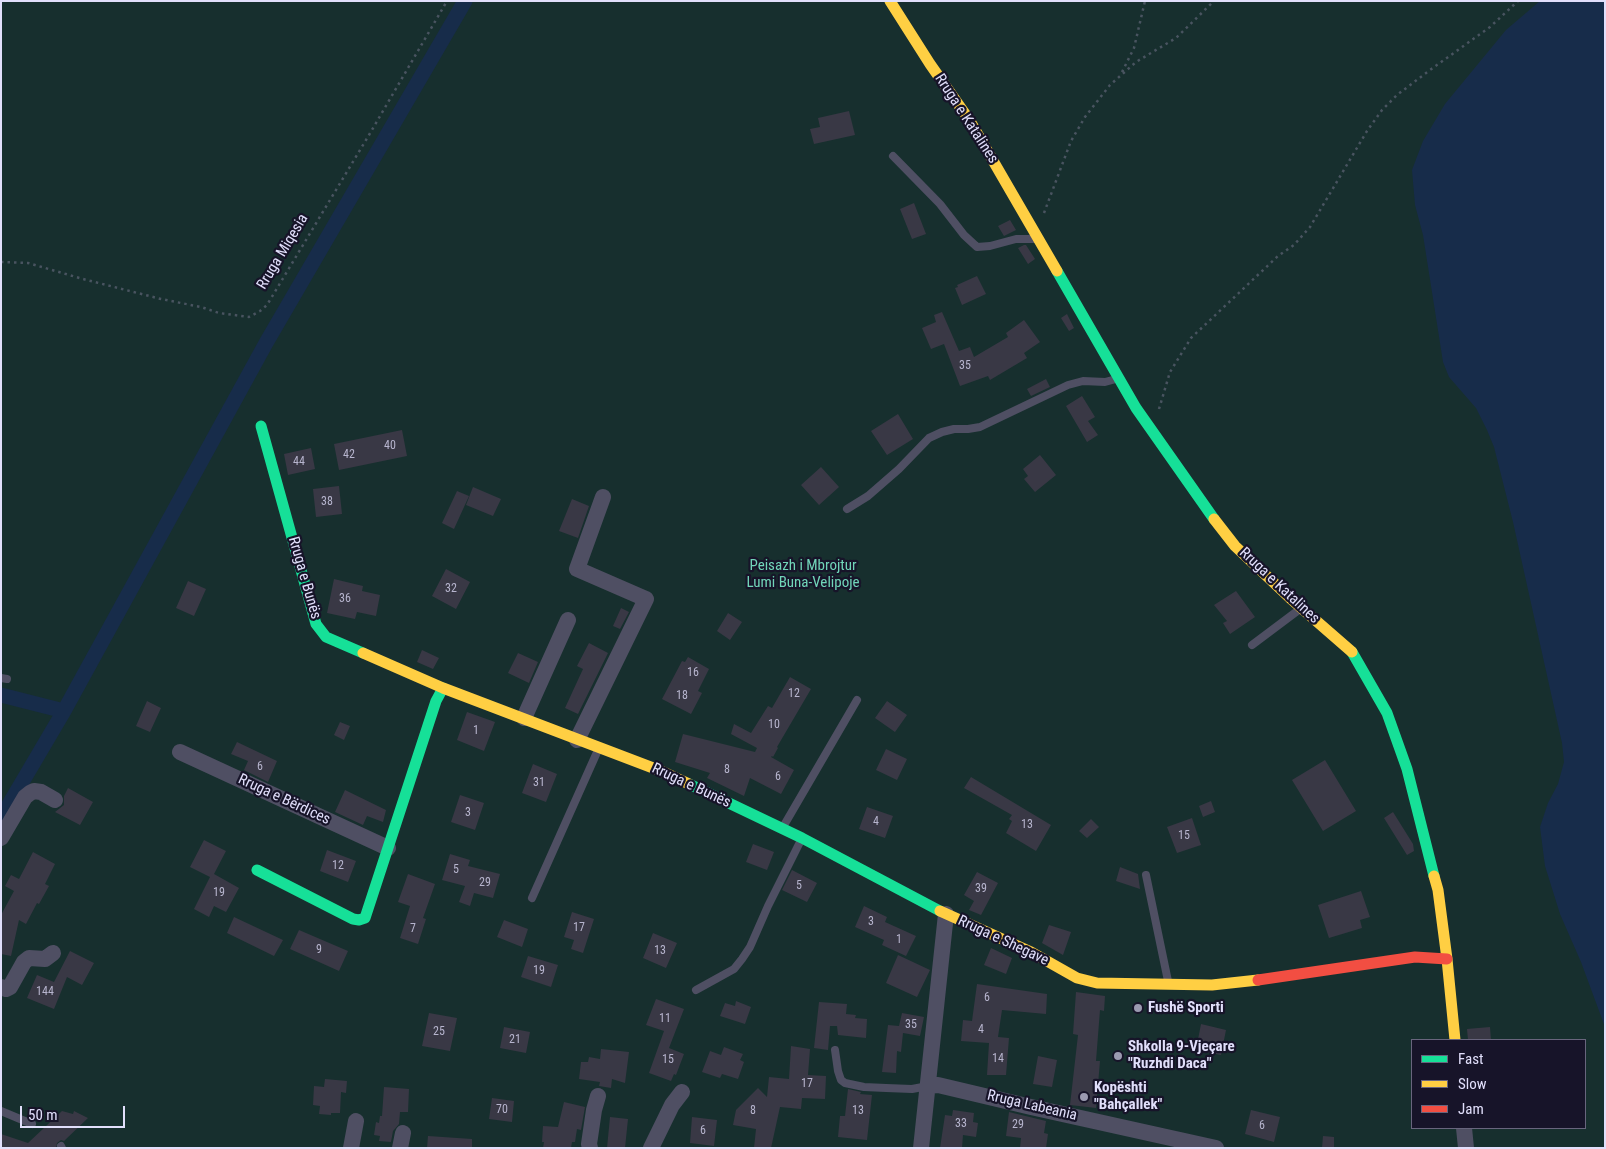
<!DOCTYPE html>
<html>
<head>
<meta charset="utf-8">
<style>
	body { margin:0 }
	#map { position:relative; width:1606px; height:1149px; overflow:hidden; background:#1a1924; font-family:"Roboto Condensed",sans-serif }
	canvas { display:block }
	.frame { position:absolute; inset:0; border:2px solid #e1dffb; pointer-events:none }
	.legend { position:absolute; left:1411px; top:1039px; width:175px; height:90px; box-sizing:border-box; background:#171429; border:1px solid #68657d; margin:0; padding:6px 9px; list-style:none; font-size:15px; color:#e1dffb }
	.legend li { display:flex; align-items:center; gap:10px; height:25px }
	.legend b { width:25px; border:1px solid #68657d }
	.scale { position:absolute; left:20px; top:1106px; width:105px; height:22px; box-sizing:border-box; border:2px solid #e1dffb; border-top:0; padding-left:6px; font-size:15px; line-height:18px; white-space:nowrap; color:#e1dffb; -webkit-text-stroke:4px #171429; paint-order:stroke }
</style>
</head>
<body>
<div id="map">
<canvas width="1606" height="1149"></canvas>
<div class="frame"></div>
<ul class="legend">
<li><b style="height:6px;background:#16e098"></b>Fast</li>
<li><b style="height:6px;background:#ffcf43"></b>Slow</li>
<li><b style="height:6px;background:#f24e42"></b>Jam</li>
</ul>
<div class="scale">50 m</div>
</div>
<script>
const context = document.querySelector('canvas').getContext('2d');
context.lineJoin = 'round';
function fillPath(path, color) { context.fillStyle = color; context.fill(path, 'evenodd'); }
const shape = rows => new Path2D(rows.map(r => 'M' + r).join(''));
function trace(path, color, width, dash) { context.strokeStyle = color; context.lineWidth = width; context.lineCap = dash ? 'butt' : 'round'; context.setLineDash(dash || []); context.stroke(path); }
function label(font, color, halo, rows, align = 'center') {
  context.font = font + ' "Roboto Condensed",sans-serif'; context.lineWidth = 4.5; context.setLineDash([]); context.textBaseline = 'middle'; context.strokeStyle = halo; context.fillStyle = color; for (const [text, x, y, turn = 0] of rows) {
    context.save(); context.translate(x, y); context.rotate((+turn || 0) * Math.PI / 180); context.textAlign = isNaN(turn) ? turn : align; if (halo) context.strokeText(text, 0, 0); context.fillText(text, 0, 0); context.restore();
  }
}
fillPath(shape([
	[1,1,1605,1,1605,1148,1,1148],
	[1412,1040,1585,1040,1585,1128,1412,1128]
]), '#172f2e');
fillPath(shape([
	[1540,1,1605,1,1605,1027,1581,962,1560,914,1545,866,1540,827,1548,803,1558,784,1564,762,1562,743,1513,522,1494,447,1487,430,1476,408,1449,377,1443,362,1423,235,1415,205,1412,170,1423,141,1445,104,1506,30]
]), '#172c4a');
trace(shape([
	[1,695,64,711],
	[1,818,64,711,266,343,465,1]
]), '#172c4a', 15);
fillPath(shape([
	[849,111,855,135,814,144,810,129,820,127,818,118],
	[914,203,926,234,912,239,900,209],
	[1010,220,1016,230,1004,236,998,226],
	[1024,245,1026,245,1035,259,1028,264,1018,248],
	[977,276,986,294,962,305,955,288,958,287,957,285],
	[942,312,959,351,970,347,974,357,1008,337,1006,333,1024,320,1040,342,1024,353,1027,358,990,380,988,376,960,386,944,344,931,349,922,328,936,322,934,315],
	[1067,314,1074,328,1069,331,1061,318],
	[1046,379,1050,387,1031,396,1027,389],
	[1082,396,1095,417,1088,421,1098,435,1087,442,1066,406],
	[898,414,913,439,887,455,871,431],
	[402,430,407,456,339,470,334,444],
	[311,448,315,469,288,475,284,454],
	[1040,455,1056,475,1035,492,1024,479,1028,476,1023,469],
	[821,467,839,487,819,505,801,485],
	[339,486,342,514,316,517,313,489],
	[473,487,501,499,493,516,466,505],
	[457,491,469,496,454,529,442,523],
	[572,499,589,506,578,538,559,531],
	[446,569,470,582,456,609,432,596],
	[334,579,363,586,362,591,380,595,376,616,357,612,355,619,327,613],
	[188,581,206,589,194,616,176,608],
	[1236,591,1255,617,1230,634,1223,623,1227,621,1214,605],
	[621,608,629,612,620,629,613,626],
	[728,613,742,622,730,640,717,631],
	[589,643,608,653,578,714,565,708,583,669,577,666],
	[422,650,439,658,433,669,417,662],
	[518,653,538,662,529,683,508,673],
	[688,657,709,669,698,691,702,693,691,714,662,699,682,661,685,662],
	[790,677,811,689,777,747,778,748,773,757,772,756,771,757,794,770,781,794,750,778,744,796,707,778,710,773,675,762,683,734,755,752,757,748,731,734,734,724,751,733,768,706,772,708],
	[147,701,161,708,150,732,136,726],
	[887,701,907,715,895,732,875,718],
	[467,712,495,722,484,751,457,740],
	[340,722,350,726,344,740,334,735],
	[237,742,277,761,268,782,244,770,248,761,231,754],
	[886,749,907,759,897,780,876,770],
	[1325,760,1356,811,1323,831,1292,780],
	[533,764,557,774,546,802,522,793],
	[971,777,1051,825,1036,851,1006,833,1012,821,1009,819,1012,815,964,788],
	[68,788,93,802,80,825,55,812,64,805,64,796],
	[345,790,386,810,383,822,367,816,363,825,335,812],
	[460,795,484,803,475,830,451,822],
	[1211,801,1215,812,1203,817,1199,806],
	[867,807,893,816,885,838,859,829],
	[1393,812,1413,844,1414,851,1407,855,1384,818],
	[1192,818,1201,845,1177,853,1167,827],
	[1091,819,1099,827,1087,838,1079,831],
	[204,840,226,851,214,874,239,888,226,912,214,906,209,917,194,909,210,877,190,867],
	[753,844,774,852,767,870,746,862],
	[327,850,356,861,348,882,320,871],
	[33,852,55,864,45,884,49,886,39,904,37,903,26,924,19,920,11,956,1,954,1,915,14,891,5,886,11,875,19,879],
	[450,854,470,860,468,866,500,874,493,898,474,893,470,906,459,902,465,886,442,880],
	[1120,867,1138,874,1140,889,1116,881],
	[792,870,817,883,807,902,782,890],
	[977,872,998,883,981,915,969,910,974,901,964,895],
	[408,874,435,884,423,918,426,919,418,944,400,938,410,906,398,902],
	[1361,891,1370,917,1360,920,1362,928,1329,938,1318,905],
	[864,906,887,917,885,922,916,936,906,956,882,945,884,940,855,927],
	[572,912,594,919,583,953,571,949,574,940,564,937],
	[234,917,283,940,274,956,227,933],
	[504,920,528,929,522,947,497,937],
	[1049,925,1071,932,1063,955,1042,943],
	[299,930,348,951,339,971,290,949],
	[653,933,677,943,666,968,643,958],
	[991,948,1012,958,1006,974,984,965],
	[70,951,94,963,82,985,67,977,54,1009,27,998,37,975,54,982],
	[898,955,930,970,917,997,886,983],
	[528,956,558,965,551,987,521,977],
	[977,984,1047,994,1046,1014,1002,1010,998,1037,1009,1038,1006,1075,987,1075,989,1043,961,1041,963,1020,972,1021],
	[1076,992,1105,996,1104,1011,1100,1010,1096,1061,1100,1061,1096,1108,1070,1105,1078,1035,1073,1034],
	[656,999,684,1009,669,1048,684,1054,676,1075,674,1074,671,1081,649,1073,664,1031,646,1025],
	[736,1001,751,1007,745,1024,720,1016,725,1003,735,1006],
	[819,1002,847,1004,846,1014,856,1015,855,1018,867,1019,866,1038,838,1035,837,1026,830,1026,828,1050,814,1048],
	[429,1013,457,1018,450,1051,422,1046],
	[902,1013,924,1017,920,1036,903,1033,901,1052,897,1051,896,1073,882,1072,888,1025,899,1026],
	[1201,1024,1226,1030,1221,1055,1196,1050],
	[504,1027,530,1032,526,1053,500,1048],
	[1490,1027,1491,1040,1468,1040,1467,1029],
	[791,1046,810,1049,808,1075,826,1076,825,1099,802,1098,801,1109,780,1107,771,1148,754,1148,756,1129,733,1125,736,1110,758,1088,767,1097,769,1077,789,1079],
	[724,1047,743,1054,740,1060,744,1062,738,1079,722,1074,720,1078,702,1072,710,1051,721,1055],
	[601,1049,629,1052,625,1083,612,1079,611,1088,599,1086,600,1082,579,1079,581,1062,588,1062,589,1057,600,1059],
	[1038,1056,1057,1060,1052,1087,1033,1084],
	[325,1079,347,1081,346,1093,341,1092,340,1113,331,1113,331,1115,319,1114,320,1106,313,1105,314,1086,324,1087],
	[384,1087,409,1089,408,1112,400,1112,399,1124,393,1131,391,1142,379,1141,380,1136,374,1135,376,1122,379,1123,380,1116,382,1116],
	[848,1089,861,1092,860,1094,872,1095,867,1140,838,1137,840,1116,845,1116],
	[492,1098,514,1101,512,1122,489,1119],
	[564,1102,585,1107,581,1130,577,1129,575,1142,572,1142,571,1148,543,1148,544,1142,542,1142,543,1126,558,1127],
	[953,1110,974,1113,973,1122,978,1123,976,1137,963,1135,962,1148,940,1148,945,1115,952,1116],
	[1251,1110,1280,1117,1274,1142,1245,1134],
	[62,1111,73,1114,74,1111,88,1118,64,1141,61,1140,57,1143,56,1148,1,1148,1,1134,28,1143],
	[1009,1112,1046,1121,1044,1133,1048,1134,1046,1148,1020,1148,1021,1138,1006,1136],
	[610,1117,628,1119,625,1148,607,1148],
	[692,1117,717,1120,714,1146,690,1143],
	[428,1136,472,1139,472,1148,427,1148],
	[1323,1136,1334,1137,1334,1148,1322,1148]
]), '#393845');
trace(shape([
	[1122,72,1134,48,1145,1],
	[1044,213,1071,141,1085,117,1110,85,1136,62,1176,38,1214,1],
	[1,262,28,263,83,279,161,299,201,307,219,313,249,317,260,311,267,305,369,135,447,1],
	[1159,409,1170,372,1191,338,1278,256,1294,245,1310,227,1367,131,1382,110,1397,95,1430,70,1490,27,1518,1]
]), '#495460', 2.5, [2.5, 4]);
trace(shape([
	[893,156,940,204,964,235,977,247,990,246,1016,239,1035,239],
	[847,509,868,496,899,469,929,438,942,432,954,429,968,429,980,427,1068,385,1083,381,1105,382,1116,379],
	[1252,645,1300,609],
	[1,678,7,679],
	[783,827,857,700],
	[1146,875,1168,981],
	[532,898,598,750],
	[696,990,734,969,742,959,750,947,768,906,801,840],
	[835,1050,838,1071,841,1080,845,1083,864,1087,886,1088,912,1089,928,1086],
	[1,1111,32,1124],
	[61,1146,62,1148]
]), '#4f4f63', 8);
trace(shape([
	[524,718,568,620],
	[577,740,646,599,577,569,603,497],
	[180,752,388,848],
	[1,838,25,797,30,793,34,791,41,792,55,800],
	[1,987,6,989,10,987,24,962,29,958,45,959,53,953],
	[928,1086,938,1085,1031,1107,1216,1148],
	[1464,1128,1466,1148],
	[351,1148,356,1121],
	[400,1148,403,1133],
	[590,1148,589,1144,594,1110,598,1096],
	[651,1148,672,1105,682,1092],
	[921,1148,946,914]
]), '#4f4f63', 16);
trace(shape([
	[1057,271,1136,408,1214,519],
	[261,426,316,624,326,637,363,653],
	[1352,652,1387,713,1407,769,1434,876],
	[689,784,802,838,940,911],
	[257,870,353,919,359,920,365,918,436,701,443,688]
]), '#16e098', 11);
trace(shape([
	[890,1,930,64,970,121,1057,271],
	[1214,519,1235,546,1290,598,1352,652],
	[363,653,443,688,661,771,689,784],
	[1434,876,1438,890,1447,959,1455,1040],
	[940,911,1031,952,1077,978,1097,983,1212,985,1258,980]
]), '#ffcf43', 11);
trace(shape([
	[1258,980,1415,957,1447,959]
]), '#f24e42', 11);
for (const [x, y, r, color] of [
	[1138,1008,5,"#9b9ab0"],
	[1118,1056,5,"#9b9ab0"],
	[1084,1097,5,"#9b9ab0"]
]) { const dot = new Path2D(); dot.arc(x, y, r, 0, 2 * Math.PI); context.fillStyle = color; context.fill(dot); trace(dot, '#171429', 2); }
label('12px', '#b7b5ce', null, [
	["35",965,366],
	["40",390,446],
	["42",349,455],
	["44",299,462],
	["38",327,502],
	["32",451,589],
	["36",345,599],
	["16",693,673],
	["12",794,694],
	["18",682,696],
	["10",774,725],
	["1",476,731],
	["6",260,767],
	["8",727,770],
	["6",778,777],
	["31",539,783],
	["3",468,813],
	["4",876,822],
	["13",1027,825],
	["15",1184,836],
	["12",338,866],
	["5",456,870],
	["29",485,883],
	["5",799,886],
	["39",981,889],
	["19",219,893],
	["3",871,922],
	["17",579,928],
	["7",413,929],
	["1",899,940],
	["9",319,950],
	["13",660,951],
	["19",539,971],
	["144",45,992],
	["6",987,998],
	["11",665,1019],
	["35",911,1025],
	["4",981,1030],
	["25",439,1032],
	["21",515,1040],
	["14",998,1059],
	["15",668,1060],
	["17",807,1084],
	["70",502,1110],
	["8",753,1111],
	["13",858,1111],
	["33",961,1124],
	["29",1018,1125],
	["6",1262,1126],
	["6",703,1131]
]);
label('15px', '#e1dffb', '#171429', [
	["Rruga e Katalines",966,119,57],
	["Rruga Miqesia",283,252,-59],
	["Rruga e Bunës",304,578,74],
	["Rruga e Katalines",1279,586,43],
	["Rruga e Bunës",691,786,25],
	["Rruga e Bërdices",284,800,25],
	["Rruga e Shegave",1003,941,25],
	["Rruga Labeania",1032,1106,13]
]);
label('15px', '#71d5b9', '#171429', [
	["Peisazh i Mbrojtur",803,566],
	["Lumi Buna-Velipoje",803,583]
]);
label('bold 15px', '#e1dffb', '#171429', [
	["Fushë Sporti",1148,1008],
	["Shkolla 9-Vjeçare",1128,1047],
	["\"Ruzhdi Daca\"",1128,1064],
	["Kopështi",1094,1088],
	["\"Bahçallek\"",1094,1105]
], 'left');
</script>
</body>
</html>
